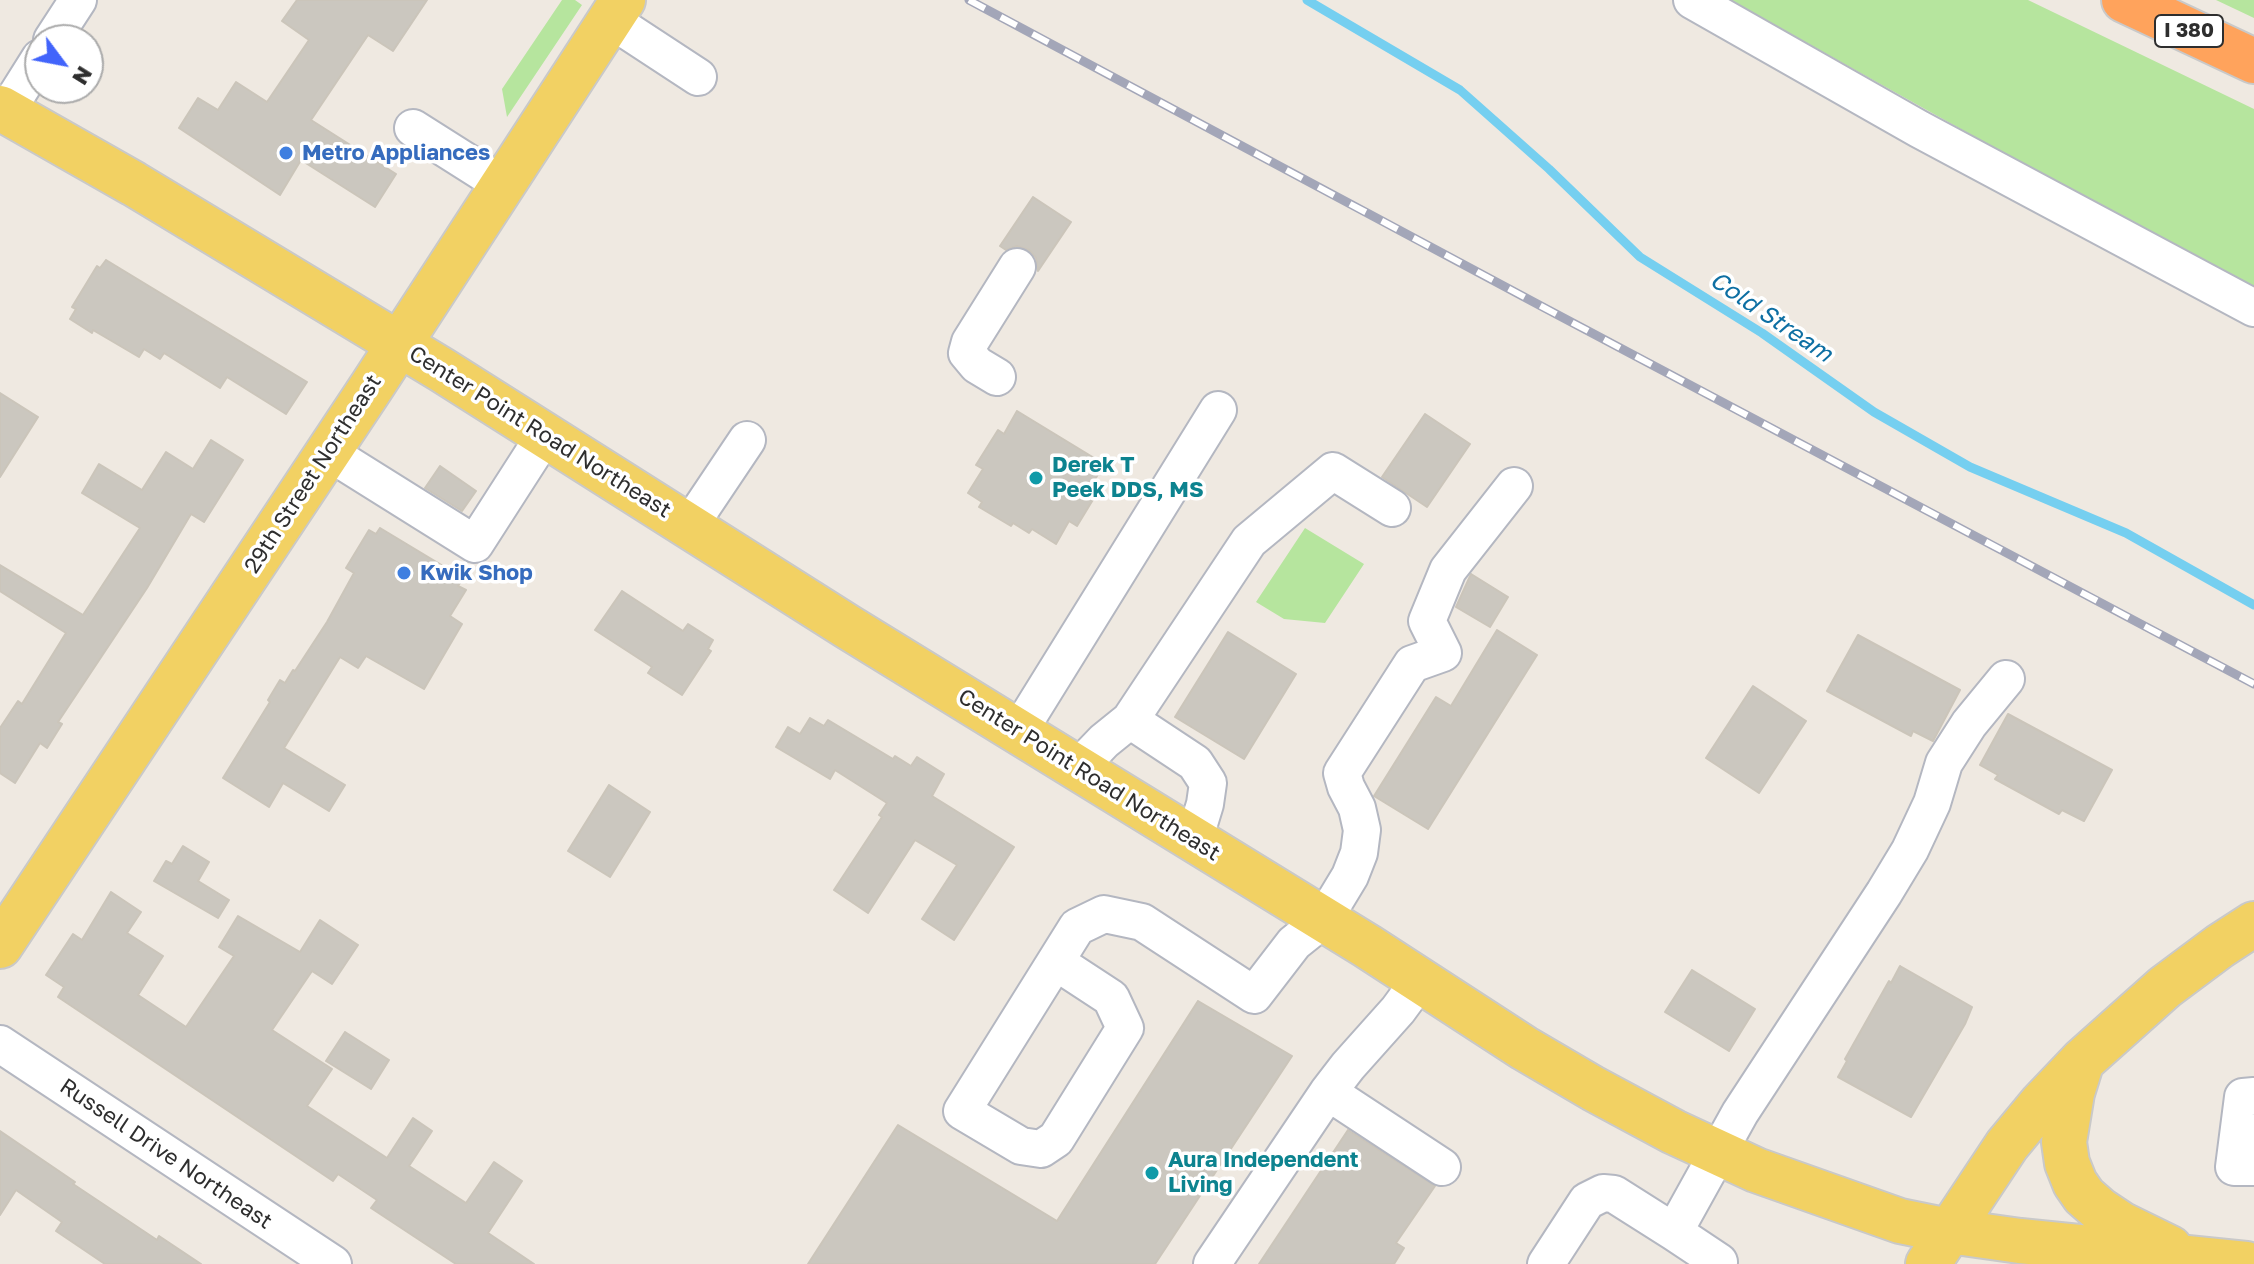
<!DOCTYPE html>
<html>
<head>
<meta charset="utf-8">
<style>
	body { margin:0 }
	#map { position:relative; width:2254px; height:1264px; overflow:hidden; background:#efe9e1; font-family:"Golos Text",sans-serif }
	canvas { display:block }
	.north { position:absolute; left:24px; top:24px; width:80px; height:80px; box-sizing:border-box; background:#fff; border:2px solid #ababab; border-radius:50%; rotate:122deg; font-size:22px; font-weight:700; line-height:32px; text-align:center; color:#2e2e2e }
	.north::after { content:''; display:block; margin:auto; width:28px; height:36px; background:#4264fb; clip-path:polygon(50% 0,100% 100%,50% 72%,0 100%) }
</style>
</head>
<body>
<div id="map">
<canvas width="2254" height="1264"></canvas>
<div class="north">N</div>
</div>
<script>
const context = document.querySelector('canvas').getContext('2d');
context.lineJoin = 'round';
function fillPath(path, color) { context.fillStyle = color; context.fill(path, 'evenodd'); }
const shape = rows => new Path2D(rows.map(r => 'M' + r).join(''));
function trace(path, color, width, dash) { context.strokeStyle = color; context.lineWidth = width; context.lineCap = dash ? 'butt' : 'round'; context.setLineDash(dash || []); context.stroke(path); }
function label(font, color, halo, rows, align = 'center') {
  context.font = font + ' "Golos Text",sans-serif'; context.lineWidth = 7; context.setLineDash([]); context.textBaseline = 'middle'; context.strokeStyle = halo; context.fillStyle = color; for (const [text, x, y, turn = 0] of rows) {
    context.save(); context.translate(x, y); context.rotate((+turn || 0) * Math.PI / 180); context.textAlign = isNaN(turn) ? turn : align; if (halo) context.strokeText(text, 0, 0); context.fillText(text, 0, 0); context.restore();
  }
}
fillPath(shape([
	[562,0,575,0,582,5,507,117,502,89],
	[1730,0,2028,0,2254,109,2254,286,2102,208],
	[2216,0,2254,0,2254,18],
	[1305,528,1364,564,1325,623,1284,619,1256,602]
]), '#b6e59e');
trace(shape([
	[1307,0,1460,90,1549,169,1640,257,1762,333,1874,412,1970,467,2126,533,2254,605]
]), '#75cff0', 9);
const building = shape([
	[297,0,427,0,393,51,368,35,311,120,396,174,375,207,301,160,280,195,179,128,198,98,218,110,236,82,267,102,309,40,282,21,297,0],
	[1033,197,1071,222,1038,271,1036,258,1029,250,1017,246,1006,250,1000,246,1033,197],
	[106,260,307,382,286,414,227,377,220,388,164,353,160,359,144,349,139,357,93,330,92,333,70,319,76,309,72,307,97,266,100,268,106,260],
	[0,393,38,417,0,477,0,393],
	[1017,411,1104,464,1090,488,1097,493,1077,526,1069,521,1056,544,1032,529,1029,533,1013,523,1011,526,979,507,982,502,968,493,983,469,976,465,998,430,1004,434,1017,411],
	[1425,414,1470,444,1427,507,1382,477,1425,414],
	[211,440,243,460,204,522,191,514,147,588,58,722,62,724,47,748,40,743,15,783,0,773,0,728,18,701,22,704,66,633,0,591,0,565,83,615,140,528,82,493,99,464,142,490,166,452,193,469,211,440],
	[440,466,476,491,462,511,425,488,440,466],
	[380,528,463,578,458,586,466,590,450,616,462,624,424,689,366,656,358,668,340,657,284,748,345,785,329,811,283,783,269,807,223,778,270,702,268,700,280,680,285,683,293,670,295,671,327,622,354,573,346,568,369,530,376,534,380,528],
	[1471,574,1508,597,1490,627,1456,607,1471,574],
	[622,591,683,631,688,624,713,640,708,649,711,651,682,695,648,673,652,667,595,630,622,591],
	[1497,630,1537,655,1428,829,1374,796,1436,697,1451,706,1497,630],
	[1228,632,1296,674,1244,759,1175,717,1228,632],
	[1858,635,1960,690,1933,741,1913,731,1911,736,1827,691,1858,635],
	[1753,686,1806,721,1759,793,1706,758,1753,686],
	[2008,714,2112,770,2084,821,2062,810,2059,814,1995,779,1998,775,1980,765,2008,714],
	[810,718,824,726,828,720,893,759,895,756,911,766,917,757,944,774,932,796,1014,847,954,940,922,919,957,865,915,840,868,913,834,890,882,817,879,815,887,803,835,770,830,779,776,747,788,727,800,734,810,718],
	[609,785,650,812,610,877,568,851,609,785],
	[183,846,209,862,198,881,229,900,218,918,154,881,166,861,172,864,183,846],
	[111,892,141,912,127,933,163,956,138,995,186,1027,234,956,219,947,238,916,300,952,320,920,358,945,332,984,312,971,272,1030,332,1069,307,1106,387,1158,413,1118,432,1131,409,1166,466,1203,494,1162,522,1181,488,1233,534,1264,456,1264,371,1208,377,1200,338,1174,333,1181,58,997,64,987,46,975,73,934,82,940,111,892],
	[1900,966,1972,1007,1965,1024,1911,1117,1838,1077,1847,1061,1845,1059,1889,981,1891,983,1900,966],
	[1692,970,1755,1009,1729,1051,1665,1012,1692,970],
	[1198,1001,1292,1056,1155,1264,808,1264,898,1125,1057,1221,1198,1001],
	[345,1032,389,1060,371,1089,326,1061,345,1032],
	[1348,1130,1435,1186,1396,1243,1404,1248,1394,1264,1259,1264,1348,1130],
	[0,1131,75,1182,73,1184,157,1240,159,1236,201,1264,105,1264,56,1231,62,1222,16,1190,0,1215,0,1131]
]);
fillPath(building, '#cbc7bf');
trace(building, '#cbc5ba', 2);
const minor = shape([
	[1692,0,1919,129,2254,308],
	[611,20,698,77],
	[52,40,78,0],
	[6,112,40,58],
	[413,128,503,185],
	[997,377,977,365,967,353,970,342,1017,267],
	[328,452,475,544,545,435],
	[690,525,747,440],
	[1130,720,1195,763,1208,783,1205,804,1194,840],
	[1019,731,1218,410],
	[1078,768,1104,741,1130,720,1249,541,1333,471,1392,508],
	[1056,962,1111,998,1125,1028,1056,1139,1041,1149,1021,1146,962,1111,1077,927,1104,914,1142,922,1254,995,1294,943,1324,919,1350,876,1359,853,1362,830,1357,808,1346,787,1342,773,1412,664,1443,653,1427,621,1448,570,1514,486],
	[0,1044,333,1264],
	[1328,1092,1442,1167],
	[2254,1096,2243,1097,2234,1167,2254,1167],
	[1674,1232,1719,1262,1717,1264],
	[1212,1264,1328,1092,1348,1066,1398,1010,1420,980],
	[1546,1264,1587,1201,1603,1193,1614,1194,1674,1232,1740,1113,1884,893,1910,850,1932,803,1944,763,1969,724,2006,679]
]);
const major = shape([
	[0,108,134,184,442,370,848,627,1367,946,1524,1048,1594,1089,1674,1132,1756,1170,1900,1221,1949,1231,2020,1241,2246,1264],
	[0,946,372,386,623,0],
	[2081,1064,2072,1093,2064,1142,2067,1163,2075,1183,2084,1196,2100,1210,2121,1224,2170,1248],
	[1928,1264,2007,1145,2041,1104,2082,1061,2165,987,2220,946,2254,924]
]);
const highway = shape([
	[2124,0,2254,61]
]);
trace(minor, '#b4b7c1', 40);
trace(major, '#c9c9c9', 48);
trace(highway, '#c9c9c9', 48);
trace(minor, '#fff', 36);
trace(major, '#f2d163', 44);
trace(highway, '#ffa35c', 44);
const rail = shape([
	[969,0,1541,306,2254,684]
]);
trace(rail, '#a3a6b8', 9);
trace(rail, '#fff', 6, [18]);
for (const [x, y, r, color] of [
	[286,153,8,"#3f7fe0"],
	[1036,478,8,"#0f9aa8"],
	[404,573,8,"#3f7fe0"],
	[1152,1173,8,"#0f9aa8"]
]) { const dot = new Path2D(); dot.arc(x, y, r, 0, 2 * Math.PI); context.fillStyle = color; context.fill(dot); trace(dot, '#fff', 3); }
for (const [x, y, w] of [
	[2189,31,68]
]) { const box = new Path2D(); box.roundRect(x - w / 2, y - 16, w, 32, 6); context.fillStyle = '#fff'; context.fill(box); trace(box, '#2e2e2e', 2); }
label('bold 20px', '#2e2e2e', null, [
	["I 380",2189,31]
]);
label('bold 22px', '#366cbe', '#fff', [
	["Metro Appliances",302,153],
	["Kwik Shop",420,573]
], 'left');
label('22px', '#2e2e2e', '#fff', [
	["Center Point Road Northeast",540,432,32],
	["29th Street Northeast",313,474,-57],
	["Center Point Road Northeast",1089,775,32],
	["Russell Drive Northeast",166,1154,34]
]);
label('bold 22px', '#0d838f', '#fff', [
	["Derek T",1052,465],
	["Peek DDS, MS",1052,490],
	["Aura Independent",1168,1160],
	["Living",1168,1185]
], 'left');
label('italic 24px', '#0d6fa3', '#fff', [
	["Cold Stream",1771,317,34]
]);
</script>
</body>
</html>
